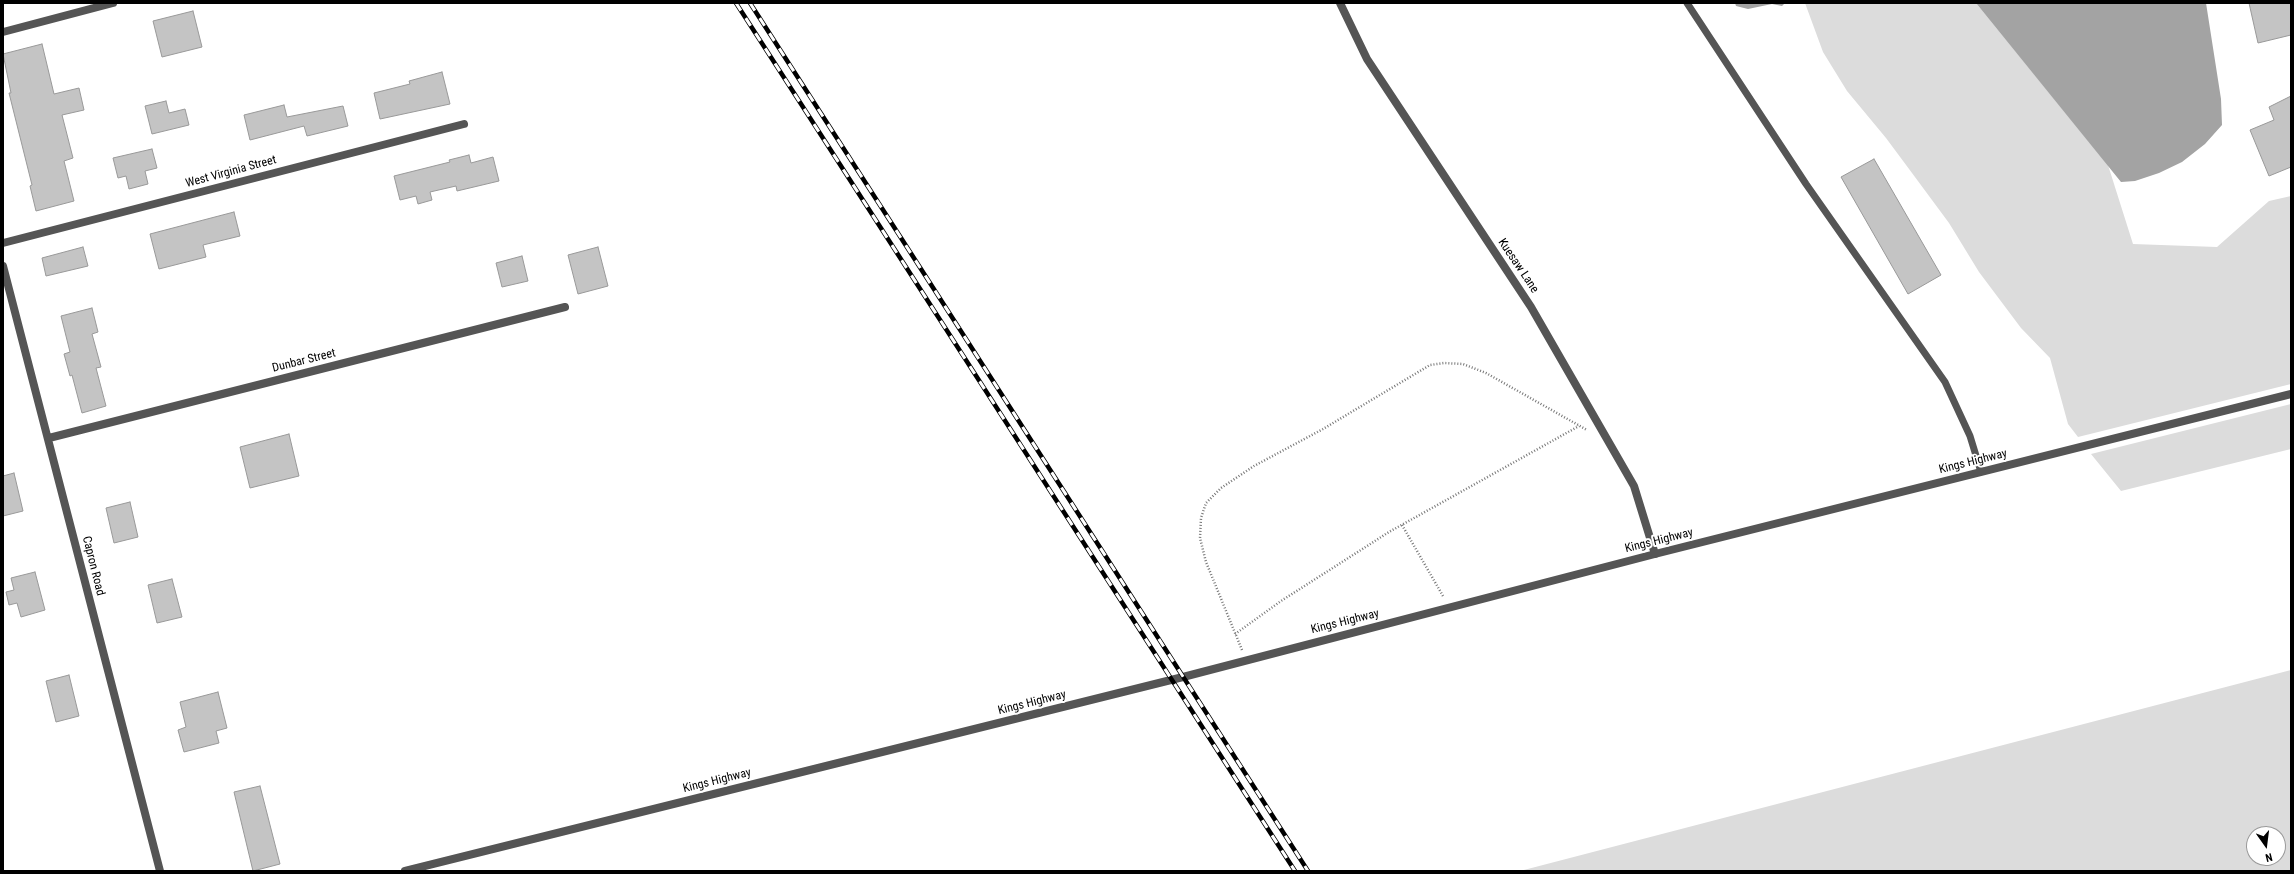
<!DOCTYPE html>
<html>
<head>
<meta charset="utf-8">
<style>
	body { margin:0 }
	#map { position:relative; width:2294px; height:874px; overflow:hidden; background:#fff; font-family:"Roboto Condensed",sans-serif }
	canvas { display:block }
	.frame { position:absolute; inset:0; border:4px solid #000; pointer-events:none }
	.north { position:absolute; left:2246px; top:826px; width:40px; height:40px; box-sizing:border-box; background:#fff; border:1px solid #999; border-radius:50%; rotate:166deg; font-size:11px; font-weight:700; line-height:16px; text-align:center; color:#000 }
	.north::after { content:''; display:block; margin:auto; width:14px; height:18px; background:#000; clip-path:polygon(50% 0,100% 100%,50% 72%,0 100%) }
</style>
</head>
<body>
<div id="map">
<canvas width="2294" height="874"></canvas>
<div class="frame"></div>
<div class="north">N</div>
</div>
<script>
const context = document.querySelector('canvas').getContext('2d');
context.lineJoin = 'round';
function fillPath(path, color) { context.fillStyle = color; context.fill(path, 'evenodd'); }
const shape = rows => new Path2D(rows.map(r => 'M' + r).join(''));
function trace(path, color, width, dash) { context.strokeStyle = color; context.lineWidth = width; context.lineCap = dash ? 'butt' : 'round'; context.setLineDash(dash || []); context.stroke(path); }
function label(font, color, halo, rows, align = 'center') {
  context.font = font + ' "Roboto Condensed",sans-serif'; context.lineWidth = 4; context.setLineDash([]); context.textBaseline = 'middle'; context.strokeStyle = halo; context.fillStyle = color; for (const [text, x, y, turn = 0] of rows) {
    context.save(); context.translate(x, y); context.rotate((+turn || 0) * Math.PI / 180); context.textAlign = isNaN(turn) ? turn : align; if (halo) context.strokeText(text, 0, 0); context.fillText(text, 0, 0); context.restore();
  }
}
fillPath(shape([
	[1805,3,1976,3,2108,165,2133,244,2217,247,2269,201,2291,196,2291,384,2078,437,2068,424,2050,358,2021,328,1979,272,1949,223,1912,173,1886,138,1847,91,1823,52],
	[2291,404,2291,449,2121,491,2091,454],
	[2291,670,2291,871,1520,871],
	[2254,834,2278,834,2278,858,2254,858]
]), '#dcdcdc');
fillPath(shape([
	[1735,3,1785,3,1782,6,1772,4,1748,9,1736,6],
	[1976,3,2206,3,2221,99,2222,125,2205,144,2182,162,2159,173,2135,181,2121,182]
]), '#a3a3a3');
const building = shape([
	[2249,3,2291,3,2291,35,2258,43,2249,3],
	[193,11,202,47,162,57,153,21,193,11],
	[42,44,54,94,79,88,84,110,62,115,73,158,64,161,74,201,36,211,30,186,32,185,9,93,11,93,3,54,42,44],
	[442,72,450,104,380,119,374,93,410,84,409,81,442,72],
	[2291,96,2291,167,2269,176,2250,130,2274,120,2269,107,2291,96],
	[166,101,169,113,185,109,189,125,152,134,145,106,166,101],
	[284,105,287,117,343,106,348,126,307,136,304,126,250,140,244,115,284,105],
	[152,149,157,168,145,171,148,184,129,189,126,176,118,178,113,158,152,149],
	[469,155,471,163,493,157,499,181,457,191,456,186,430,192,432,200,418,204,416,196,400,200,394,176,450,162,449,160,469,155],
	[1874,159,1941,275,1908,294,1841,177,1874,159],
	[234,212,240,236,203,245,206,257,159,269,150,234,234,212],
	[83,247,88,266,46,276,42,258,83,247],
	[598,247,608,286,578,294,568,255,598,247],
	[522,256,528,281,502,287,496,263,522,256],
	[92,308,98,332,92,334,101,367,96,368,106,406,82,413,72,375,70,376,64,354,70,352,61,316,92,308],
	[289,434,299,476,250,488,240,447,289,434],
	[14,473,23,511,3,516,3,476,14,473],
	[130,502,138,537,114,543,106,508,130,502],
	[35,572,45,610,21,617,17,603,9,605,6,592,14,590,11,578,35,572],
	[172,579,182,617,157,623,148,585,172,579],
	[69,675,79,716,56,722,46,681,69,675],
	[218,692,227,728,216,731,219,743,184,752,178,730,186,727,180,702,218,692],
	[260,786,280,864,253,871,234,792,260,786]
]);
fillPath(building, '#c4c4c4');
trace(building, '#999', 1);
trace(shape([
	[1402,525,1443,596],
	[1235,634,1281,601,1389,532,1579,426],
	[1242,650,1206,562,1200,538,1201,518,1206,503,1221,488,1254,466,1323,429,1430,365,1444,363,1463,364,1486,373,1587,430]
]), '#777', 2.5, [1, 2]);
trace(shape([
	[1687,3,1806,184,1945,382,1970,436,1981,472]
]), '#555', 7);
trace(shape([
	[1340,3,1367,59,1531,307,1634,486,1655,554],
	[3,32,113,3],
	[3,243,464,124],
	[3,266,160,871],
	[49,438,565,307]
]), '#555', 8);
trace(shape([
	[405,871,1183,677,1655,554,2291,394]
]), '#555', 8);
const rail = shape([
	[736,3,1295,871],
	[750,3,1308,871]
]);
trace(rail, '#000', 4.5);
trace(rail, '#fff', 3, [9]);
label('12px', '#000', '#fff', [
	["West Virginia Street",231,172,-15],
	["Kuesaw Lane",1518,266,56],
	["Dunbar Street",304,361,-14],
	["Kings Highway",1973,462,-14],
	["Kings Highway",1659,541,-14],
	["Capron Road",93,566,76],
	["Kings Highway",1345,622,-14],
	["Kings Highway",1032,703,-14],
	["Kings Highway",717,781,-14]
]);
</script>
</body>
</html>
